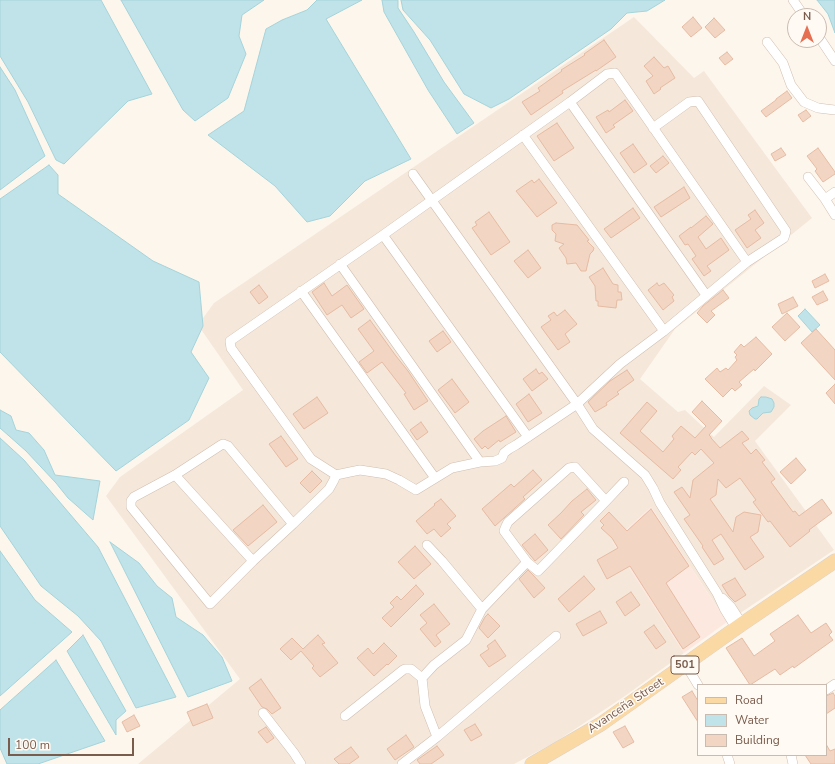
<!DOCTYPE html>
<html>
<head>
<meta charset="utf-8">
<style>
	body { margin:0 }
	#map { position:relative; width:835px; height:764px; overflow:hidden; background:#fdf6ec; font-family:"Nunito Sans",sans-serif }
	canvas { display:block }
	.legend { position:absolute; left:697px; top:684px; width:130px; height:72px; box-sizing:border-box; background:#fffaf3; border:1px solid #cabbb1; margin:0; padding:5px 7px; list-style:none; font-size:12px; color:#7a5c4d }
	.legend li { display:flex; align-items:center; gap:8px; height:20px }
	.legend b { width:20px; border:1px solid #cabbb1 }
	.north { position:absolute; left:787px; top:8px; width:40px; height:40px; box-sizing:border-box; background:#fffaf3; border:1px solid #cabbb1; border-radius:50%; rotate:0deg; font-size:11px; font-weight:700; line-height:16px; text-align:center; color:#7a5c4d }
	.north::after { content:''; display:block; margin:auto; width:14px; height:18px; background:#e76f51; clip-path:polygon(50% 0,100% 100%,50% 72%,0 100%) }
	.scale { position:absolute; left:8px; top:738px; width:126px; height:18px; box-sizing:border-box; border:2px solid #7a5c4d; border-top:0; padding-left:5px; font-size:12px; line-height:14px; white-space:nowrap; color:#7a5c4d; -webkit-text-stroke:3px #fffaf3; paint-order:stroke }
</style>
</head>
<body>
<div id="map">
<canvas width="835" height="764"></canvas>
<ul class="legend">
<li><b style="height:5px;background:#fbd9a5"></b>Road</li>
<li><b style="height:11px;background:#bfe3e8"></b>Water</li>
<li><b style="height:11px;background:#f3d5c3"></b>Building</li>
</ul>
<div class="north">N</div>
<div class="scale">100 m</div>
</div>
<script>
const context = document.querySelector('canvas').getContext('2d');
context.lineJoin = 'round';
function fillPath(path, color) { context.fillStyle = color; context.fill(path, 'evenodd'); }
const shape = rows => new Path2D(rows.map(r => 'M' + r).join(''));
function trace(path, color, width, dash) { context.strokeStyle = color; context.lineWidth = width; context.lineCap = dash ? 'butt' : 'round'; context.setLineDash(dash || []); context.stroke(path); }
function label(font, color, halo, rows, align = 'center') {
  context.font = font + ' "Nunito Sans",sans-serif'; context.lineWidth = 3; context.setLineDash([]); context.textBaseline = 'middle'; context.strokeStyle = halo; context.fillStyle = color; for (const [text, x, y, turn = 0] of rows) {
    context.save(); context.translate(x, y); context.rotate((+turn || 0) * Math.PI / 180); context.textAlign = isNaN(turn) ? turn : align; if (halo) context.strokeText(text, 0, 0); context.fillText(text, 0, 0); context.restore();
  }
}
fillPath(shape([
	[634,17,694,78,704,71,812,218,675,329,640,379,678,412,685,410,714,437,764,386,791,405,755,441,834,550,727,622,651,507,613,542,684,653,625,696,554,743,514,764,138,764,240,679,106,496,120,477,243,390,198,325,214,303]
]), '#f5e8da');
fillPath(shape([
	[651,507,727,622,684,653,612,542]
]), '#fde8e0');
const water = shape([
	[0,0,101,0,152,94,128,101,64,164,56,160,28,102,0,56,0,0],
	[121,0,264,0,242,15,239,36,246,54,228,98,195,121,183,110,121,0],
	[317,0,362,0,326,19,411,159,365,181,330,216,307,222,275,186,208,135,244,111,266,29,282,20,307,10,317,0],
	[382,0,398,0,398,8,414,32,444,82,474,123,457,134,428,90,384,12,382,0],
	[401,0,665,0,647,11,627,13,611,29,509,99,491,108,464,94,430,40,403,10,401,0],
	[817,0,835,0,835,33,828,14,817,0],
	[0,67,15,90,45,156,0,190,0,67],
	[49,165,58,175,58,194,153,261,199,282,203,326,191,352,209,378,189,420,116,471,0,352,0,199,49,165],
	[805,309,820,325,812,332,798,316,805,309],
	[761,397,766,397,772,399,774,403,774,407,771,412,763,413,757,419,755,419,750,415,749,411,752,408,758,406,759,399,761,397],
	[0,410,11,416,16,430,29,433,44,450,55,475,100,481,93,520,68,498,56,483,26,451,0,428,0,410],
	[0,438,24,460,98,547,176,697,136,708,101,641,78,616,41,586,0,526,0,438],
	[110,542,139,563,157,586,172,598,176,617,203,635,222,657,232,681,188,697,110,542],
	[0,551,35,600,72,632,0,696,0,551],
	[83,635,126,711,116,720,116,735,67,651,83,635],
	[56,660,105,741,38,764,7,764,0,748,0,710,56,660]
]);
fillPath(water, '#bfe3e8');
trace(water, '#a5d3da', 1);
const building = shape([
	[693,17,702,28,691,37,682,27,693,17],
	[714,18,725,30,715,38,705,27,714,18],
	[604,40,616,57,596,71,596,70,562,91,563,93,531,115,522,102,540,91,538,88,562,71,561,70,585,55,584,54,604,40],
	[727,52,733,59,725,65,719,58,727,52],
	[654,57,664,68,668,66,675,78,660,88,661,89,654,94,646,81,653,76,644,66,654,57],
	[787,91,792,98,766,117,761,111,776,100,776,99,787,91],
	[625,100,633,111,613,125,615,127,606,133,596,117,608,110,609,112,625,100],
	[806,110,811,116,803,122,798,115,806,110],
	[557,123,574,148,554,161,537,136,557,123],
	[633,144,647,164,634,173,620,153,633,144],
	[781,148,786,155,775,161,771,154,781,148],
	[818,148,835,172,835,174,823,182,815,171,817,169,807,156,818,148],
	[663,156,669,163,656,173,650,166,663,156],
	[539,179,557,203,537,217,516,191,532,180,534,183,539,179],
	[684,187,690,198,661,217,654,207,684,187],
	[633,208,640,218,611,238,604,229,633,208],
	[755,210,764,223,755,230,761,238,747,248,735,230,751,219,748,215,755,210],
	[489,212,510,242,491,255,472,228,477,225,475,222,489,212],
	[706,216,713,224,698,237,706,249,721,238,729,250,707,266,711,271,704,276,692,259,696,256,688,244,685,245,679,236,691,227,691,228,706,216],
	[556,223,577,225,589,240,587,241,594,248,593,251,590,254,586,271,581,271,576,263,567,264,566,258,559,248,564,244,555,241,556,234,552,230,552,225,556,223],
	[528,250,541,268,528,278,514,261,528,250],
	[603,268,613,284,618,285,618,292,621,292,622,300,617,300,616,308,598,306,598,301,596,301,595,286,589,277,603,268],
	[825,274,829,281,815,288,812,281,825,274],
	[324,283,332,296,347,285,364,309,351,318,342,305,327,315,312,292,324,283],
	[657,283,659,286,664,283,674,295,672,297,674,301,663,310,648,290,657,283],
	[259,285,268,297,259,304,250,292,259,285],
	[723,290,729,298,711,311,715,315,707,323,697,313,703,306,723,290],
	[823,291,828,300,817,305,812,297,823,291],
	[793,297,798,306,782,314,778,304,793,297],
	[565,310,577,324,565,334,570,342,558,350,541,327,551,320,548,316,554,312,557,316,565,310],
	[787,313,800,327,785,341,772,327,787,313],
	[370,320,396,356,408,371,428,401,414,410,404,394,406,393,382,362,367,373,359,362,374,351,358,329,370,320],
	[816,329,835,350,835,380,801,343,816,329],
	[443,331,451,342,437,352,429,341,443,331],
	[756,337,772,354,755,371,754,369,739,382,742,385,735,391,732,388,723,397,705,379,717,368,720,372,726,368,728,370,737,360,735,357,737,355,734,352,741,344,744,347,756,337],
	[536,369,539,374,542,372,548,379,532,391,523,379,536,369],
	[627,370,634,380,617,392,619,394,606,403,607,405,595,412,588,402,610,381,627,370],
	[452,379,469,402,455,413,438,390,452,379],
	[835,384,835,404,826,393,835,384],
	[529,394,542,413,528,422,516,404,529,394],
	[317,397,328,413,304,429,293,414,317,397],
	[702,401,722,421,709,435,711,437,711,438,720,448,742,431,749,439,742,443,751,454,756,449,765,460,762,462,775,479,771,482,793,512,795,511,799,516,822,499,832,513,809,530,810,531,790,547,770,521,768,522,753,502,756,500,740,478,726,488,718,479,716,495,710,499,733,532,736,517,744,512,761,515,758,532,750,537,764,557,745,570,721,534,712,540,724,559,714,565,702,547,703,546,684,519,690,515,674,492,682,487,690,498,693,480,714,463,701,449,695,455,692,452,678,467,681,470,673,479,620,433,647,402,657,411,640,431,663,452,674,439,672,436,681,426,695,438,706,426,692,412,702,401],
	[506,416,516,432,500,442,499,440,488,449,485,446,482,449,474,439,483,431,506,416],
	[421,422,428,432,417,440,410,430,421,422],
	[281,436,298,459,286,467,269,444,281,436],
	[796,458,806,470,791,484,780,472,796,458],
	[533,470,542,480,523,497,525,499,495,526,482,509,511,484,514,487,533,470],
	[312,471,322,481,310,493,300,483,312,471],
	[587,489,596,500,581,512,584,515,561,539,548,525,561,513,572,501,587,489],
	[441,499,456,516,447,524,451,528,441,537,434,529,427,534,416,521,435,505,434,504,441,499],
	[263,505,277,522,248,546,233,530,263,505],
	[651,509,689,566,666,583,700,637,683,649,630,566,607,579,597,560,618,548,612,538,601,528,604,525,600,521,609,512,627,531,651,509],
	[535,534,548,550,535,561,522,545,535,534],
	[415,546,431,564,414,579,398,562,415,546],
	[528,570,533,575,545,588,534,598,519,579,528,570],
	[584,576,595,589,569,612,558,599,584,576],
	[735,578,746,595,735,602,729,596,722,585,735,578],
	[416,585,424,594,391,627,382,618,394,607,390,603,397,596,401,600,416,585],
	[631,592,640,605,625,616,616,602,631,592],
	[434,604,450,624,436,635,441,642,435,647,420,629,427,623,420,615,434,604],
	[600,611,607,623,583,636,576,624,600,611],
	[488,614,500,626,488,638,479,628,485,617,488,614],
	[798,615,811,633,826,623,832,632,829,635,833,640,794,668,793,666,780,675,775,669,750,685,726,648,742,638,754,656,775,641,770,634,798,615],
	[654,625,666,642,656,649,644,632,654,625],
	[318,635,325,643,322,644,338,663,320,677,312,668,314,666,301,651,291,660,280,649,292,638,303,649,318,635],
	[495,640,506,656,489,667,480,655,489,649,487,646,495,640],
	[384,643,397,656,388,665,387,664,374,676,357,658,368,648,373,654,384,643],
	[261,679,281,708,272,714,267,709,262,707,249,688,261,679],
	[692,691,698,701,698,722,682,697,692,691],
	[833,693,835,696,835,708,826,714,826,696,833,693],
	[207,704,213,718,193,726,187,712,207,704],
	[134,715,140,726,127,732,122,722,134,715],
	[475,724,482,735,471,741,464,730,475,724],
	[625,726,634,742,623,748,613,732,625,726],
	[266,727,274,738,267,743,258,732,266,727],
	[406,735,414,747,395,760,387,749,406,735],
	[826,744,830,751,835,749,835,764,811,764,805,755,826,755,826,744],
	[437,746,444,755,431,764,420,764,417,760,437,746],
	[351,747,359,757,349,764,339,764,334,759,351,747]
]);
fillPath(building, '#f3d5c3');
trace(building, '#e6bba3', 1);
const minor = shape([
	[793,0,804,16],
	[819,37,835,61],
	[767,42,783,63,791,85,804,102,818,108,835,110],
	[570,102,706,295],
	[653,128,689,102,698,101,786,231,784,238,747,262,664,331,620,364,577,404,516,445,509,449,504,453,502,458,495,461,480,462,452,468,416,490,399,480,386,474,360,470,350,472,336,475,311,459,231,348,230,341,383,235,570,102,607,74,615,73,747,262],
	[523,135,664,331],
	[413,174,577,404,593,429,645,475,653,488,660,503,717,593,725,610,736,628],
	[808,177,825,199,835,215],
	[825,199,835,192],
	[383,235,528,437],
	[340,264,480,462],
	[301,291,435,478],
	[175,475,253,561],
	[606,501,575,467,569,468,508,522,506,526,504,531,527,562,538,571,543,566,606,501,624,482],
	[293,524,228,446,223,444,221,445,175,475,134,497,131,501,131,507,210,604,253,561,293,524,329,489,334,480,336,475],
	[427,545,442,561,482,609],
	[722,598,731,607,742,624],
	[686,665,698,685],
	[826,690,835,684],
	[263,713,294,753,301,764],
	[345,716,403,670,405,669,411,669,422,678],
	[437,737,425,706,422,678,434,665,466,640,482,609,527,562],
	[727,755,730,764],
	[791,755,793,764],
	[402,764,437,737,556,636]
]);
const primary = shape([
	[532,764,601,724,742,624,835,561]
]);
trace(minor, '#d1beb0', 10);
trace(primary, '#dad1cd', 15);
trace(minor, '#fff', 9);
trace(primary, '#fbd9a5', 14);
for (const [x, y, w] of [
	[685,665,28]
]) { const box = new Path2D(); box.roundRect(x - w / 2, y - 9, w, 18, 3); context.fillStyle = '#fffaf3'; context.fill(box); trace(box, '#7a5c4d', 1); }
label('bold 11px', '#7a5c4d', null, [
	["501",685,665]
]);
label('12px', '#7a5c4d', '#fffaf3', [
	["Avanceña Street",626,706,-34]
]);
</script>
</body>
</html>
